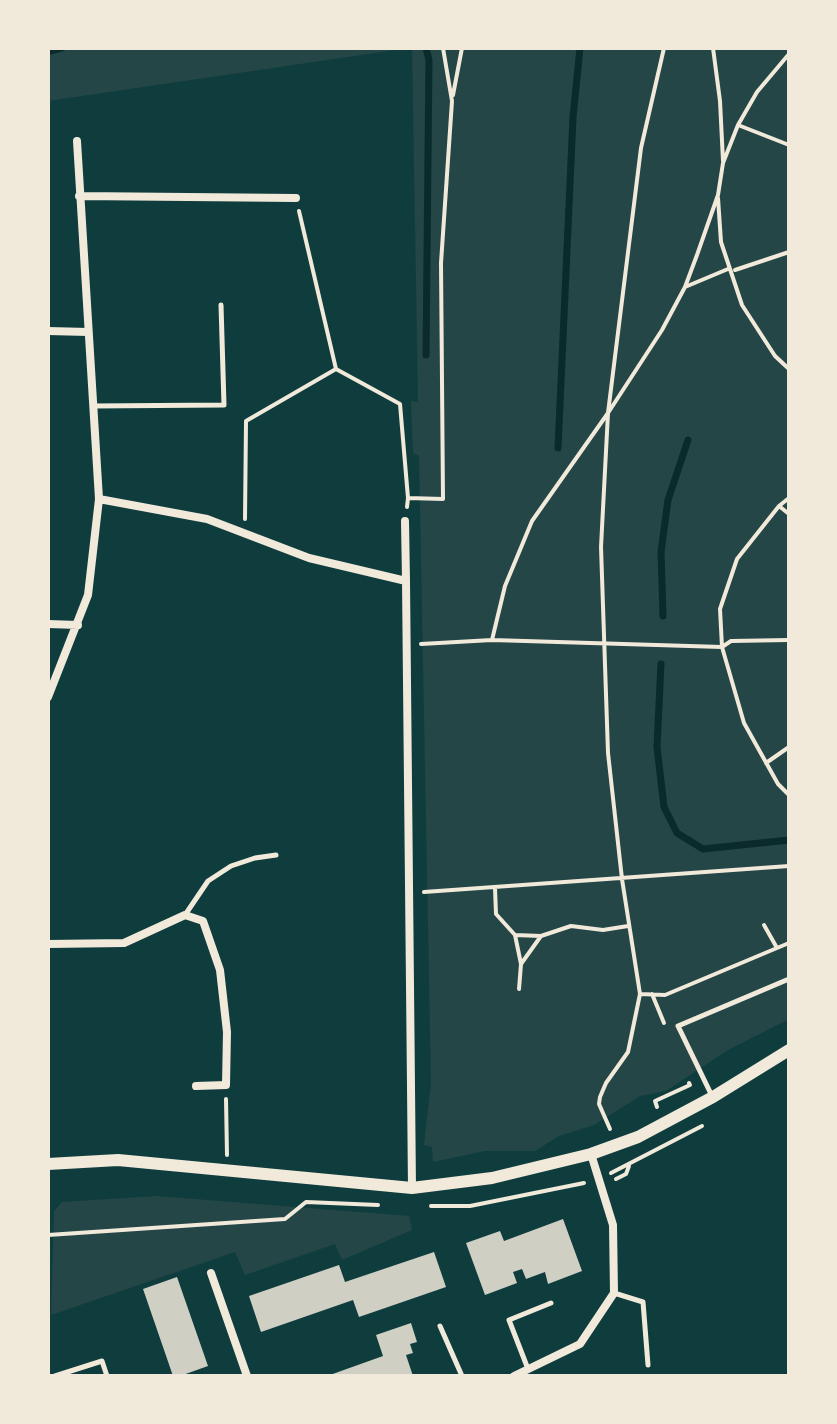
<!DOCTYPE html>
<html>
<head>
<meta charset="utf-8">
<style>
	body { margin:0 }
	#map { position:relative; width:837px; height:1424px; overflow:hidden; background:#0f3d3e; font-family:"Alegreya Sans",sans-serif }
	canvas { display:block }
	.frame { position:absolute; inset:0; border:50px solid #f1e9da; pointer-events:none }
</style>
</head>
<body>
<div id="map">
<canvas width="837" height="1424"></canvas>
<div class="frame"></div>
</div>
<script>
const context = document.querySelector('canvas').getContext('2d');
context.lineJoin = 'round';
function fillPath(path, color) { context.fillStyle = color; context.fill(path, 'evenodd'); }
const shape = rows => new Path2D(rows.map(r => 'M' + r).join(''));
function trace(path, color, width, dash) { context.strokeStyle = color; context.lineWidth = width; context.lineCap = dash ? 'butt' : 'round'; context.setLineDash(dash || []); context.stroke(path); }
fillPath(shape([
	[48,48,409,48,48,101],
	[412,48,789,48,789,1019,728,1050,666,1091,640,1096,594,1125,559,1136,535,1151,485,1151,433,1162,432,1147,424,1145,431,1083,419,456,413,453,411,401,418,402],
	[157,1196,409,1216,412,1230,342,1260,335,1244,245,1275,235,1252,51,1315,54,1211,62,1202]
]), '#244646');
trace(shape([
	[426,48,429,60,426,355],
	[48,52,62,48],
	[558,448,573,117,580,48],
	[663,616,661,552,668,500,688,440],
	[661,664,657,747,664,807,677,833,703,849,789,840]
]), '#0a2a2b', 7);
fillPath(shape([
	[563,1219,582,1271,548,1284,545,1272,526,1279,522,1269,513,1272,517,1283,485,1295,466,1243,500,1231,504,1241],
	[434,1252,446,1287,359,1317,353,1300,261,1332,249,1296,339,1265,345,1282],
	[177,1277,208,1366,180,1376,173,1376,143,1289],
	[411,1323,417,1342,410,1344,413,1353,406,1355,413,1376,327,1376,383,1356,376,1335]
]), '#cfcfc3');
trace(shape([
	[713,48,720,101,723,161],
	[453,95,462,48],
	[738,125,789,145],
	[789,189,789,211],
	[718,198,721,242,742,305,775,356,789,369],
	[299,211,336,369,400,404,408,498],
	[735,270,789,252],
	[685,287,728,269],
	[789,498,779,506,737,559,720,609,722,647,731,641,789,640],
	[779,506,789,514],
	[407,507,408,498,443,499,441,263,452,101,443,48],
	[245,519,246,421,336,369],
	[492,640,505,586,532,521,608,413,662,330,685,287,697,255,718,195,723,163,738,125,757,92,789,54],
	[421,644,492,640,722,647,744,723,778,784,789,795],
	[766,763,789,747],
	[495,888,496,914,515,935,541,936,571,926,603,930,628,926],
	[424,892,789,866],
	[764,925,777,948,789,943],
	[515,935,521,964,519,989],
	[521,964,541,936],
	[640,994,665,995,777,948],
	[652,994,664,1023],
	[226,1099,227,1155],
	[657,1107,655,1101,690,1085,689,1083],
	[610,1129,599,1104,600,1097,606,1083,628,1052,640,994,622,879,608,753,601,547,608,413,641,148,664,48],
	[611,1173,702,1126],
	[616,1179,626,1174,629,1166],
	[431,1206,470,1206,584,1183],
	[48,1235,285,1219,306,1202,378,1205]
]), '#f1e9da', 4);
trace(shape([
	[93,406,224,405,221,305],
	[185,915,208,881,231,866,255,858,276,855],
	[712,1096,678,1026,789,979],
	[614,1293,643,1302,648,1365],
	[440,1326,462,1376],
	[528,1369,509,1320,551,1303],
	[55,1376,102,1361,107,1376]
]), '#f1e9da', 5);
trace(shape([
	[79,196,296,198],
	[48,331,88,332],
	[99,499,207,519,309,558,406,581,412,1188],
	[405,521,406,581],
	[48,624,78,625],
	[48,697,88,595,99,499,77,141],
	[48,944,124,943,185,915,203,921,220,970,227,1032,226,1085,196,1086],
	[211,1273,247,1376],
	[514,1376,580,1344,614,1293,613,1225,591,1154]
]), '#f1e9da', 8);
trace(shape([
	[48,1164,118,1160,412,1188,492,1178,591,1154,638,1137,713,1097,789,1050]
]), '#f1e9da', 12);
</script>
</body>
</html>
